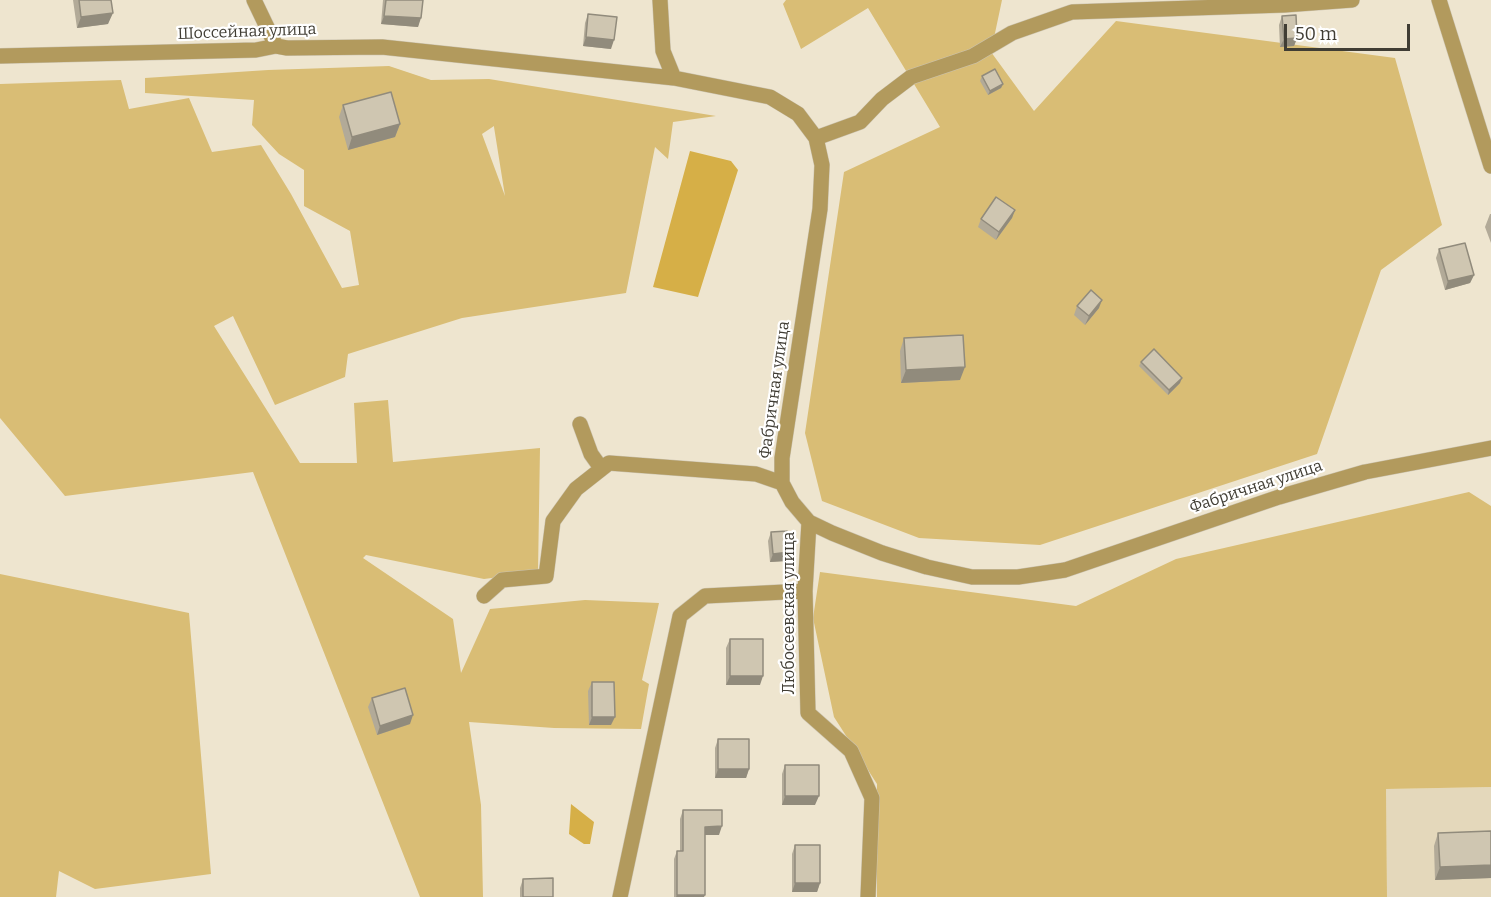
<!DOCTYPE html>
<html>
<head>
<meta charset="utf-8">
<style>
	body { margin:0 }
	#map { position:relative; width:1491px; height:897px; overflow:hidden; background:#eee5cf; font-family:Bitter,serif }
	canvas { display:block }
	.scale { position:absolute; left:1284px; top:24px; width:126px; height:27px; box-sizing:border-box; border:3px solid #403d34; border-top:0; padding-left:8px; font-size:18px; line-height:21px; white-space:nowrap; color:#403d34; -webkit-text-stroke:4px #fff; paint-order:stroke }
</style>
</head>
<body>
<div id="map">
<canvas width="1491" height="897"></canvas>
<div class="scale">50 m</div>
</div>
<script>
const context = document.querySelector('canvas').getContext('2d');
context.lineJoin = 'round';
function fillPath(path, color) { context.fillStyle = color; context.fill(path, 'evenodd'); }
const shape = rows => new Path2D(rows.map(r => 'M' + r).join(''));
function trace(path, color, width, dash) { context.strokeStyle = color; context.lineWidth = width; context.lineCap = dash ? 'butt' : 'round'; context.setLineDash(dash || []); context.stroke(path); }
function label(font, color, halo, rows, align = 'center') {
  context.font = font + ' Bitter,serif'; context.lineWidth = 4.5; context.setLineDash([]); context.textBaseline = 'middle'; context.strokeStyle = halo; context.fillStyle = color; for (const [text, x, y, turn = 0] of rows) {
    context.save(); context.translate(x, y); context.rotate((+turn || 0) * Math.PI / 180); context.textAlign = isNaN(turn) ? turn : align; if (halo) context.strokeText(text, 0, 0); context.fillText(text, 0, 0); context.restore();
  }
}
fillPath(shape([
	[1491,787,1491,897,1387,897,1386,789]
]), '#e4d8bb');
fillPath(shape([
	[786,0,1002,0,991,52,1034,111,1116,21,1395,58,1442,225,1381,270,1317,454,1040,545,919,538,822,501,805,433,844,172,940,127,868,8,801,49,783,4],
	[389,66,431,80,489,79,716,116,673,122,668,159,655,147,626,293,462,318,348,354,345,377,275,405,233,316,214,326,300,463,357,463,354,403,388,400,393,462,540,448,538,572,484,579,366,555,363,558,453,619,461,673,490,609,585,600,659,603,642,680,649,684,641,729,554,728,469,722,481,805,483,897,420,897,253,472,65,496,0,418,0,84,121,80,129,109,189,98,212,152,261,145,291,194,342,288,359,285,350,231,304,206,304,170,279,154,252,125,254,100,145,93,145,78,268,70],
	[494,126,494,127,505,196,482,134],
	[1469,492,1491,506,1491,787,1386,789,1387,897,877,897,877,784,834,717,813,618,820,572,1076,606,1176,559],
	[0,574,189,613,211,874,95,889,59,871,56,897,0,897]
]), '#d9bd75');
fillPath(shape([
	[690,151,731,161,738,170,698,297,653,287],
	[571,804,594,822,590,844,584,844,569,834]
]), '#d6af47');
const minor = shape([
	[254,0,276,46],
	[660,0,663,51,674,78],
	[1439,0,1491,166],
	[0,56,256,50,276,46,287,48,382,47,674,78,770,97,798,114,816,138,822,165,820,209,782,458,782,483,792,502,809,522,832,533,882,553,927,567,972,577,1018,577,1065,570,1279,497,1365,472,1491,448],
	[816,138,860,122,882,99,911,77,973,56,1012,33,1072,12,1284,5,1352,0],
	[580,424,591,454,601,468],
	[809,522,805,591,808,713,851,751,872,798,868,897],
	[484,596,502,580,546,576,553,521,576,489,609,463,756,474,782,483],
	[620,897,680,616,705,596,805,591]
]);
trace(minor, '#cbc3b0', 16);
trace(minor, '#b29a5d', 15);
fillPath(shape([
	[73,0,111,0,108,24,77,28],
	[383,0,423,0,418,27,381,24],
	[588,14,611,49,583,46,585,23],
	[1282,16,1297,38,1294,46,1280,47,1279,25],
	[982,76,1003,84,1001,88,988,95,980,81],
	[343,105,400,124,395,137,348,150,339,117],
	[1015,210,1012,218,996,240,978,227,981,219],
	[1490,214,1491,214,1491,243,1485,227],
	[1439,249,1474,275,1470,283,1445,290,1436,258],
	[1077,306,1099,308,1085,325,1074,315],
	[904,338,960,380,901,383,900,351],
	[1141,362,1180,383,1168,395,1139,366],
	[771,532,789,552,786,561,770,562,768,541],
	[730,639,760,685,726,685,726,648],
	[592,682,611,725,589,725,588,691],
	[372,698,410,724,377,735,368,707],
	[718,739,749,769,746,778,715,778,715,748],
	[785,765,815,805,782,805,782,774],
	[683,810,719,835,705,835,704,897,674,897,674,859,677,851,680,851,680,819],
	[1491,831,1491,878,1435,880,1434,846,1438,833],
	[795,845,820,883,817,892,792,892,792,854],
	[523,879,553,897,520,897,520,888]
]), '#b2aa98');
fillPath(shape([
	[113,13,108,24,77,28,81,17],
	[384,16,421,18,418,27,381,24],
	[586,37,614,40,611,49,583,46],
	[1297,38,1294,46,1280,47,1284,39],
	[1003,84,1001,88,988,95,990,91],
	[400,124,395,137,348,150,352,137],
	[1015,210,1012,218,996,240,999,232],
	[1474,275,1470,283,1445,290,1448,281],
	[1102,300,1099,308,1085,325,1089,316],
	[965,367,960,380,901,383,906,370],
	[1182,378,1180,383,1168,395,1169,390],
	[789,552,786,561,770,562,773,554],
	[730,676,763,676,760,685,726,685],
	[413,715,410,724,377,735,380,726],
	[592,717,615,717,611,725,589,725],
	[718,769,749,769,746,778,715,778],
	[785,796,819,796,815,805,782,805],
	[722,826,719,835,702,835,705,827],
	[1491,865,1491,878,1435,880,1440,867],
	[795,883,820,883,817,892,792,892],
	[677,895,705,895,704,897,676,897]
]), '#918b7c');
const building = shape([
	[79,0,111,0,113,13,81,17,79,0],
	[386,0,423,0,421,18,384,16,386,0],
	[588,14,617,17,614,40,586,37,588,14],
	[1296,15,1297,38,1284,39,1282,16,1296,15],
	[995,69,1003,84,990,91,982,76,995,69],
	[391,92,400,124,352,137,343,105,391,92],
	[996,197,1015,210,999,232,981,219,996,197],
	[1465,243,1474,275,1448,281,1439,249,1465,243],
	[1091,290,1102,300,1089,316,1077,306,1091,290],
	[963,335,965,367,906,370,904,338,963,335],
	[1154,349,1182,378,1169,390,1141,362,1154,349],
	[787,531,789,552,773,554,771,532,787,531],
	[730,639,763,639,763,676,730,676,730,639],
	[592,682,614,682,615,717,592,717,592,682],
	[405,688,413,715,380,726,372,698,405,688],
	[718,739,749,739,749,769,718,769,718,739],
	[785,765,819,765,819,796,785,796,785,765],
	[683,810,722,810,722,826,705,827,705,895,677,895,677,851,683,851,683,810],
	[1491,831,1491,865,1440,867,1438,833,1491,831],
	[795,845,820,845,820,883,795,883,795,845],
	[553,878,553,897,523,897,523,879,553,878]
]);
fillPath(building, '#cfc6b1');
trace(building, '#918b7c', 1.5);
label('16px', '#403d34', '#fff', [
	["Шоссейная улица",247,32,-2],
	["Фабричная улица",775,390,-82],
	["Фабричная улица",1256,487,-18],
	["Любосеевская улица",790,613,-90]
]);
</script>
</body>
</html>
